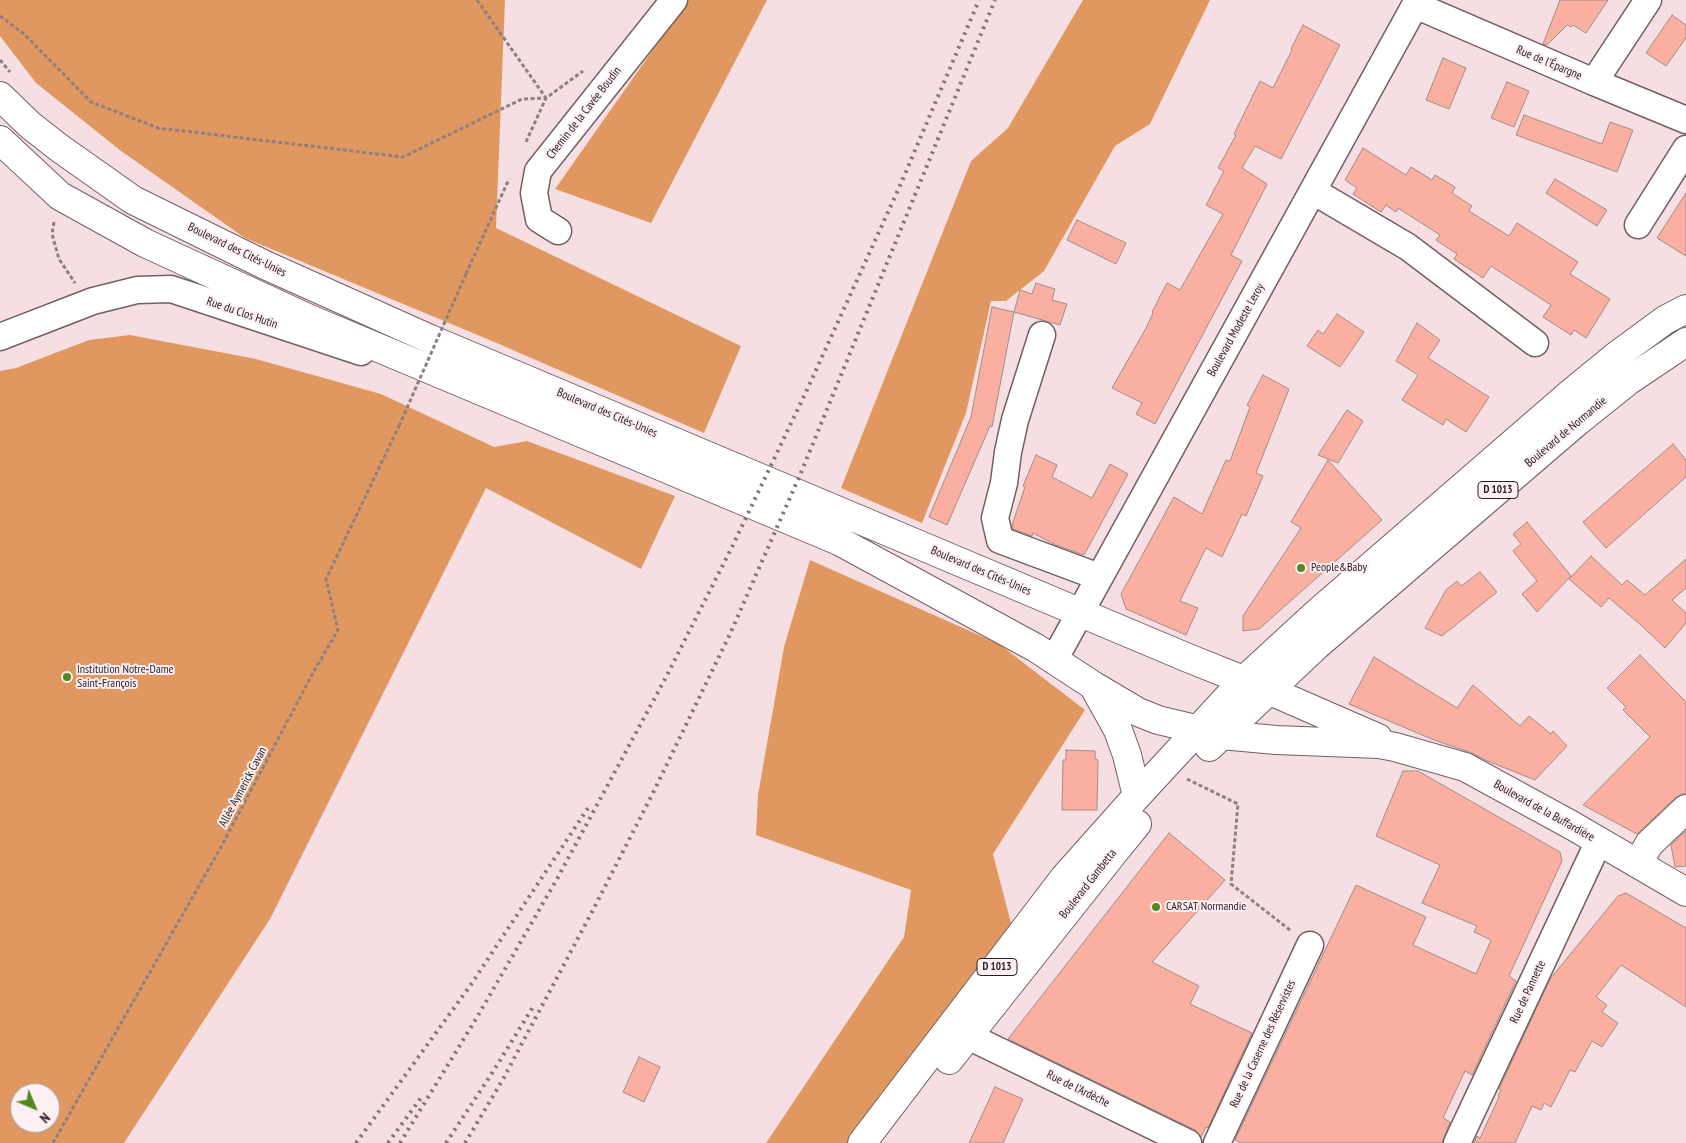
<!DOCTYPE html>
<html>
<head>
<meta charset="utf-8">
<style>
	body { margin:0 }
	#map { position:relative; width:1686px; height:1143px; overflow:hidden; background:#f6dfe3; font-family:"PT Sans Narrow",sans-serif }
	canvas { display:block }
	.north { position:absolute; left:10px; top:1083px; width:50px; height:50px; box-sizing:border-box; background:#fdeff2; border:1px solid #a79b9e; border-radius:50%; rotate:135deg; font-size:14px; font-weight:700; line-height:20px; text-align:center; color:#261e1f }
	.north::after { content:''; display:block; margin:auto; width:18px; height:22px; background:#518923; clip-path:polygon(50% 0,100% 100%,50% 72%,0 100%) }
</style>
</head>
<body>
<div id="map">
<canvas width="1686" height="1143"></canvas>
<div class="north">N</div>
</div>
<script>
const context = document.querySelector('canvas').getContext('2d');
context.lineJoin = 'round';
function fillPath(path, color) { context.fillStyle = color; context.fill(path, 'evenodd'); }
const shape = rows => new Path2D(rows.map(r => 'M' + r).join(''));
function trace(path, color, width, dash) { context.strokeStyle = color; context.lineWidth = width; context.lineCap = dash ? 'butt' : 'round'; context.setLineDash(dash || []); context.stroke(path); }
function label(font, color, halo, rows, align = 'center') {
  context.font = font + ' "PT Sans Narrow",sans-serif'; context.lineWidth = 4; context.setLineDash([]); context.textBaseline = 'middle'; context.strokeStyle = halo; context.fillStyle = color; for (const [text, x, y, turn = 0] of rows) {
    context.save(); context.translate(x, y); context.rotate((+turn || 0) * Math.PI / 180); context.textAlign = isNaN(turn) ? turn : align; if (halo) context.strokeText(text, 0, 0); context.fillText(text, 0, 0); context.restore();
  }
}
fillPath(shape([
	[0,0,505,0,496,228,741,346,704,433,492,341,245,238,121,151,36,83,0,36],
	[688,0,767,0,651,223,555,189],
	[1083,0,1210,0,1150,124,1115,146,1044,271,1006,301,991,301,966,413,922,523,841,488,971,161,1008,128],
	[130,335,256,359,381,394,494,447,527,441,675,496,641,569,486,488,270,919,124,1143,0,1143,0,371,16,368,89,340],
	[20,1093,50,1093,50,1123,20,1123],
	[810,560,999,644,1085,710,993,854,1013,931,851,1143,766,1143,904,937,911,890,756,835,758,795,784,647]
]), '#e19860');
const building = shape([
	[1560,0,1608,0,1586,33,1573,25,1571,27,1567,25,1547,45,1543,44,1560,0],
	[1672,15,1686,25,1686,38,1666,66,1646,53,1672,15],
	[1303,25,1340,45,1281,159,1255,146,1242,168,1267,184,1231,255,1242,261,1155,424,1136,414,1142,403,1112,388,1146,328,1153,313,1152,312,1167,283,1180,290,1223,214,1206,205,1224,171,1218,168,1236,135,1234,134,1260,81,1273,88,1292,50,1291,49,1303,25],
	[1443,58,1466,68,1449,109,1426,100,1443,58],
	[1507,82,1529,91,1514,127,1491,118,1507,82],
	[1524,115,1602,144,1610,122,1633,130,1617,172,1516,135,1524,115],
	[1363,148,1406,175,1411,167,1432,180,1435,175,1455,187,1452,193,1472,206,1469,211,1509,236,1517,223,1578,262,1570,274,1610,299,1586,338,1574,330,1571,335,1543,317,1551,305,1491,266,1483,278,1454,259,1457,254,1436,240,1440,235,1398,208,1396,212,1386,205,1381,212,1353,194,1357,188,1345,180,1363,148],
	[1555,179,1607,210,1597,226,1546,193,1555,179],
	[1686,193,1686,256,1657,238,1686,193],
	[1077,220,1126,243,1116,264,1067,240,1077,220],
	[1036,283,1055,289,1052,300,1067,304,1060,325,1014,312,1020,290,1032,294,1036,283],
	[992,307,1014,312,992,427,990,426,947,525,929,517,971,417,992,307],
	[1337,314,1364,332,1340,367,1307,346,1318,330,1323,334,1337,314],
	[1417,323,1440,340,1428,358,1489,397,1466,432,1446,419,1443,425,1402,400,1418,375,1396,361,1417,323],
	[1263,375,1289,389,1256,473,1263,476,1246,516,1242,514,1222,557,1206,548,1180,601,1198,608,1186,635,1126,609,1121,594,1174,497,1202,514,1226,460,1230,461,1250,407,1247,405,1263,375],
	[1347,410,1363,421,1338,463,1318,455,1347,410],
	[1673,444,1686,460,1686,477,1606,548,1583,522,1673,444],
	[1036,455,1057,465,1052,477,1092,498,1110,464,1128,474,1084,555,1056,545,1033,533,1032,536,1013,529,1012,525,1025,487,1023,486,1036,455],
	[1328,460,1382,520,1259,629,1243,631,1243,616,1301,528,1291,522,1328,460],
	[1527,522,1571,576,1537,612,1522,594,1537,581,1513,551,1521,544,1513,534,1527,522],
	[1591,556,1622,585,1627,580,1645,595,1686,559,1686,588,1672,600,1686,613,1686,623,1665,648,1642,626,1609,598,1601,607,1569,579,1591,556],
	[1480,572,1497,592,1442,636,1425,628,1446,590,1457,581,1461,586,1480,572],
	[1640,655,1686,702,1686,794,1682,794,1675,798,1637,834,1583,805,1650,737,1623,710,1626,707,1607,688,1640,655],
	[1374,657,1457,708,1473,685,1520,726,1529,716,1551,734,1553,731,1567,746,1535,780,1485,760,1472,753,1434,740,1349,704,1374,657],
	[1066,750,1095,751,1095,759,1098,760,1097,810,1062,810,1063,760,1066,760,1066,750],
	[1403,771,1418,771,1560,852,1562,861,1509,976,1516,981,1472,1075,1465,1071,1443,1118,1450,1122,1442,1143,1241,1143,1235,1140,1356,885,1426,917,1413,945,1476,974,1491,940,1474,932,1477,926,1422,903,1440,865,1376,836,1403,771],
	[1686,831,1686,866,1675,867,1671,845,1686,831],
	[1169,833,1225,880,1152,962,1199,986,1190,1004,1252,1033,1208,1128,1206,1127,1201,1137,1195,1130,1008,1039,1169,833],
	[1626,893,1686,928,1686,1007,1621,965,1596,997,1607,1005,1602,1012,1618,1023,1602,1047,1592,1041,1575,1072,1570,1070,1551,1107,1544,1103,1541,1110,1532,1106,1515,1143,1474,1143,1477,1136,1480,1138,1499,1097,1498,1096,1501,1090,1499,1089,1550,979,1618,896,1626,893],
	[639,1057,660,1067,644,1102,623,1092,639,1057],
	[995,1087,1023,1099,1003,1143,969,1143,995,1087]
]);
fillPath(building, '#faafa0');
trace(building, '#a18c88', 1);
const street = shape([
	[1415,5,1594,82,1648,0],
	[1594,82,1686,120],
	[1313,191,1408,247,1535,343],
	[1638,225,1686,149],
	[558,231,539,219,534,193,538,171,674,0],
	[1042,335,1015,420,1008,452,1004,483,995,518,1000,540,1099,577],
	[0,337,93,301,137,290,171,289,361,352],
	[1054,660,1418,0],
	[968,1036,1188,1143],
	[1217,1143,1310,945],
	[1457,1143,1599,841]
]);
const secondary = shape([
	[1268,690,1378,738],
	[1221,735,1276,740,1379,744,1395,747,1465,767,1573,826,1686,892],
	[1638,864,1649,844,1686,809]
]);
const primary = shape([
	[0,96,30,125,58,147,133,200,265,265,430,339,1188,658,1268,690],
	[0,140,60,196,145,243,312,320,839,541,1036,648,1094,686,1138,712,1158,720,1221,735],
	[1094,687,1118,730,1127,755,1137,796],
	[1209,747,1316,646,1578,421,1628,381,1686,342],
	[949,1060,1115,851,1137,824],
	[862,1143,1064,878,1137,796,1243,681,1318,612,1572,392,1616,356,1665,320,1686,309]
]);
trace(street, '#725f62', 29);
trace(secondary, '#725f62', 30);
trace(primary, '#725f62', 30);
trace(shape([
	[477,0,546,98],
	[0,16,24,34,91,102,158,128,403,157,522,99,546,98],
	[0,60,10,72],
	[526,142,546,98,583,71],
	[54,222,52,234,59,259,75,283],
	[466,274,509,179],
	[1187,779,1238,804,1231,884,1290,930],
	[53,1143,221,847,314,671,338,630,326,579,399,426]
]), '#8e7f81', 3, [4, 2.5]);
trace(street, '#fff', 26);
trace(secondary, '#fff', 28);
trace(primary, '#fff', 28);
trace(shape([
	[356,1143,470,986,588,808],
	[388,1143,423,1095],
	[400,1143,476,1019,557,879,665,679,732,547,806,392,899,188,979,0],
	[446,1143,494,1070,533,1007],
	[465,1143,502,1081,593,910,654,791,730,634,800,475,995,0]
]), '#837476', 4, [2.5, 5]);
trace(shape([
	[399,426,466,274]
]), '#8e7f81', 3, [4, 2.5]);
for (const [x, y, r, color] of [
	[1301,568,5,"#518923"],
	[67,677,5,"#518923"],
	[1156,907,5,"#518923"]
]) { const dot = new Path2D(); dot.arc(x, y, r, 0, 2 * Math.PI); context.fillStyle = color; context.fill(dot); trace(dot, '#fdeff2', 2); }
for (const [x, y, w] of [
	[1498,490,40],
	[997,967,40]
]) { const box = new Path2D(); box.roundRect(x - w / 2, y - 8.5, w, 17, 4); context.fillStyle = '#fdeff2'; context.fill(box); trace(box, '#261e1f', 1); }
label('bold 11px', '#261e1f', null, [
	["D 1013",1498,490],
	["D 1013",997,967]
]);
label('12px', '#261e1f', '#fdeff2', [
	["Rue de l'Épargne",1549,63,23],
	["Chemin de la Cavée Boudin",584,113,-52],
	["Boulevard des Cités-Unies",237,250,26],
	["Rue du Clos Hutin",242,313,19],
	["Boulevard Modeste Leroy",1236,330,-61],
	["Boulevard des Cités-Unies",607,413,23],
	["Boulevard de Normandie",1566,432,-40],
	["Boulevard des Cités-Unies",981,571,23],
	["Allée Aymerick Cavan",243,787,-62],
	["Boulevard de la Buffardière",1544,811,29],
	["Boulevard Gambetta",1088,884,-52],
	["Rue de Pannette",1528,992,-65],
	["Rue de la Caserne des Réservistes",1263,1044,-65],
	["Rue de l'Ardèche",1078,1089,26]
]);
label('12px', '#261e1f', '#fdeff2', [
	["People&Baby",1311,568],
	["Institution Notre‐Dame",77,670],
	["Saint‐François",77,684],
	["CARSAT Normandie",1166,907]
], 'left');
</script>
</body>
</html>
